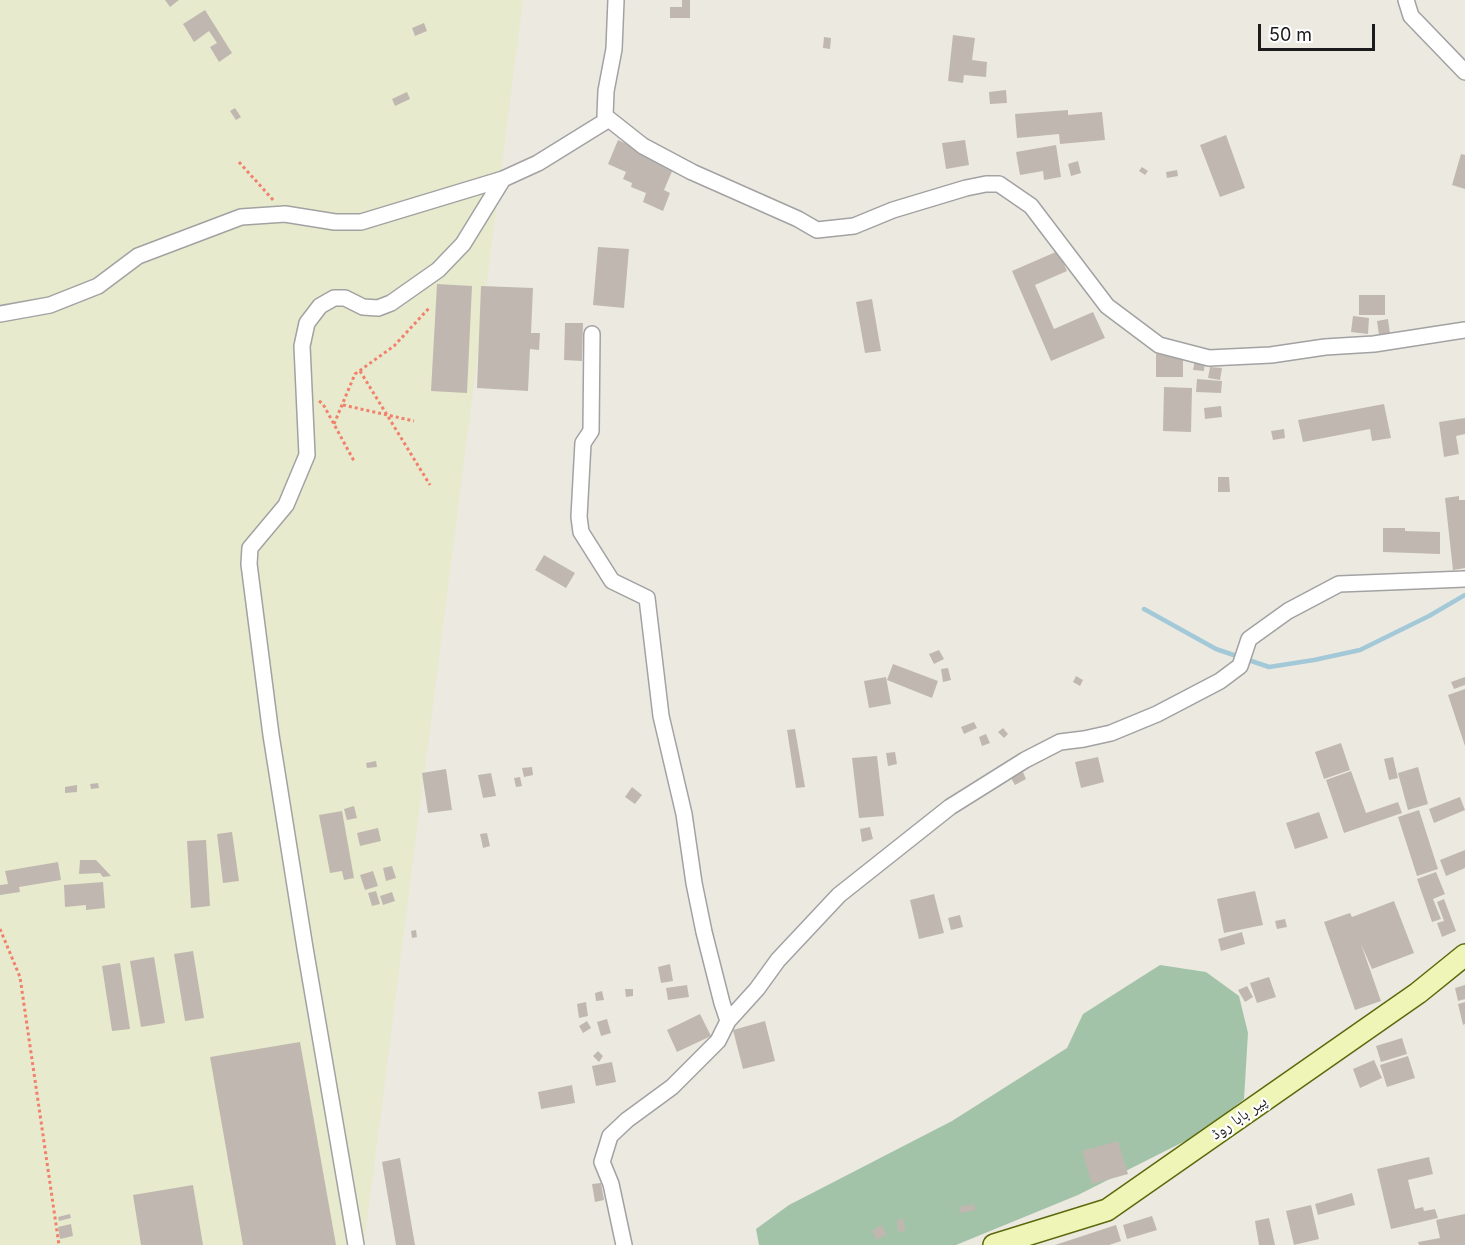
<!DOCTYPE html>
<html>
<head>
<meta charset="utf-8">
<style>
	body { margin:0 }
	#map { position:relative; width:1465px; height:1245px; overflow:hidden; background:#ece9e1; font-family:Inter,sans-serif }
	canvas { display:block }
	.scale { position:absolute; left:1258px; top:24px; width:117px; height:27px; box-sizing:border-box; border:3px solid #1b1b1b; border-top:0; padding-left:8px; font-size:18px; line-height:21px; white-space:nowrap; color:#1b1b1b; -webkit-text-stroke:4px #fff; paint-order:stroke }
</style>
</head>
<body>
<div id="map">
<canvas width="1465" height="1245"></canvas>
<div class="scale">50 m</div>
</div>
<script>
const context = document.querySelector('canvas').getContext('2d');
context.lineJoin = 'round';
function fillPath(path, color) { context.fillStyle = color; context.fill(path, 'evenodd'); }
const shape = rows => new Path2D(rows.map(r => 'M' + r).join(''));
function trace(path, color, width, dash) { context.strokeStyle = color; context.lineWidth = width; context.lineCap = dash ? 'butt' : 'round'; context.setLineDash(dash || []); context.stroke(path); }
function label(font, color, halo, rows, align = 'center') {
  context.font = font + ' Inter,"Noto Naskh Arabic",sans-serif'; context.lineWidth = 4.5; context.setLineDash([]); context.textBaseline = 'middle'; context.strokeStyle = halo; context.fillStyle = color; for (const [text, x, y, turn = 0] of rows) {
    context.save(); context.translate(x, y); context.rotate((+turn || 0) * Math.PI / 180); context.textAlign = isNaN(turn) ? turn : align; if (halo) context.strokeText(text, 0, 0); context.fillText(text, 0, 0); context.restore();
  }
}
fillPath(shape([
	[0,0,523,0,364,1245,0,1245]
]), '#e7eacc');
fillPath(shape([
	[1160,965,1206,972,1239,996,1248,1033,1244,1099,1201,1133,1078,1195,956,1245,759,1245,756,1229,789,1205,952,1121,1067,1048,1083,1014]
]), '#a3c3a9');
trace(shape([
	[1144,609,1216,649,1269,667,1314,660,1360,650,1429,616,1465,595]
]), '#a3c9d8', 4.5);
fillPath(shape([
	[165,0,179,0,170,7],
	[682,0,690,0,690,18,670,18,670,7,682,7],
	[205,10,232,53,219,62,210,47,217,43,209,31,194,42,183,24],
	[424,23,427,31,415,36,412,28],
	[953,35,975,38,972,60,987,62,986,77,964,75,963,83,948,81],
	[824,37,831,38,830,49,823,48],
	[1006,90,1007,103,990,104,989,92],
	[407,92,410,99,395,106,392,99],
	[235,108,241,117,236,120,230,111],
	[1068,110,1068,115,1102,112,1105,140,1060,144,1059,134,1017,138,1015,114],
	[1226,135,1245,188,1220,197,1200,145],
	[618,140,667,161,673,169,664,190,670,193,663,211,643,202,646,193,631,187,632,183,623,179,626,172,608,164],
	[965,140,969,165,946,169,942,143],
	[1056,145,1061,177,1044,180,1043,171,1020,175,1016,152],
	[1461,154,1465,155,1465,189,1452,185],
	[1078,161,1081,173,1071,176,1068,164],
	[1142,167,1148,171,1145,175,1139,171],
	[1177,170,1178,176,1167,178,1166,172],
	[598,247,629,249,624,308,593,305],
	[1058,251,1067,271,1035,285,1054,329,1093,312,1105,338,1051,361,1012,271],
	[437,284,472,286,467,393,431,391],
	[481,286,533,288,531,333,540,333,539,350,530,349,528,391,477,388],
	[1359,295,1385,295,1385,315,1359,315],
	[872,299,881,351,865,353,856,302],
	[1353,316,1369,318,1368,334,1351,332],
	[1388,319,1390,334,1379,335,1377,321],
	[565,323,583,323,582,361,564,360],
	[1156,354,1183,355,1183,377,1156,377],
	[1195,360,1205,361,1204,371,1193,370],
	[1210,367,1222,368,1220,380,1208,378],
	[1197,379,1222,381,1221,393,1196,392],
	[1164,387,1192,388,1191,432,1163,431],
	[1384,404,1391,438,1372,441,1370,429,1303,442,1298,420],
	[1221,406,1222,417,1205,419,1204,408],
	[1465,418,1465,434,1456,436,1459,454,1444,457,1439,422],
	[1284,429,1285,438,1273,440,1271,431],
	[1218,477,1229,477,1230,492,1218,492],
	[1459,496,1459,500,1465,500,1465,568,1453,570,1445,498],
	[1383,528,1405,528,1405,531,1440,532,1440,554,1383,552],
	[544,555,575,573,566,588,535,570],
	[939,650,944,659,934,664,929,654],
	[893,664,938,681,932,698,887,680],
	[948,668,951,680,943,682,941,669],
	[1076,676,1083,680,1080,686,1073,682],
	[886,677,891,704,869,708,864,681],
	[1465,677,1465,685,1454,689,1451,682],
	[1465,689,1465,746,1448,695],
	[974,722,977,728,964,734,961,727],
	[1003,728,1008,734,1004,738,998,732],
	[795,729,805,787,796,788,787,730],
	[986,734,990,743,982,746,979,737],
	[1341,743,1350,770,1324,779,1315,752],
	[895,752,897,764,888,766,886,753],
	[877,756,884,816,859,818,852,758],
	[1098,757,1104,782,1081,788,1075,762],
	[1393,757,1398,778,1389,780,1384,759],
	[376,761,377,767,367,768,366,763],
	[532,767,533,775,524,777,522,768],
	[1418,767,1428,804,1408,810,1398,773],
	[446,769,452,810,428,813,422,773],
	[1351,771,1366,813,1398,802,1402,813,1344,833,1326,780],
	[1023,772,1026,779,1015,785,1011,778],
	[491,773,496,796,483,798,478,775],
	[520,777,522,786,516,787,514,778],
	[98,783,99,788,91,789,90,784],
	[77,785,77,792,65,793,65,787],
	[632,787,642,795,635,804,625,797],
	[1460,797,1465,810,1434,823,1429,809],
	[354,806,357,818,347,820,344,809],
	[1419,810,1438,869,1417,876,1398,817],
	[342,811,354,878,344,880,342,871,330,873,319,815],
	[1319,812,1328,838,1295,849,1286,823],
	[870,827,873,839,862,842,860,829],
	[378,828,381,841,360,846,357,833],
	[232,832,239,881,223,883,217,834],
	[487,833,490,846,483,848,480,834],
	[206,840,210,906,191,908,187,841],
	[1465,850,1465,868,1446,876,1440,860],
	[80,860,96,860,111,876,103,877,100,873,79,874],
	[58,862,61,880,19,887,20,892,0,895,0,885,8,884,5,871],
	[392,866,396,878,386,881,383,868],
	[373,871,378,886,365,890,360,875],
	[1436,872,1445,894,1433,899,1441,919,1432,922,1417,879],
	[103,882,105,908,86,910,86,905,65,907,64,885],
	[376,891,380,904,372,906,368,893],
	[1255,891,1263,925,1224,933,1217,899],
	[392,892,395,901,383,905,380,896],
	[934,894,944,933,919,939,910,900],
	[1444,899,1456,931,1442,937,1437,923,1444,921,1437,902],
	[1394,901,1414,953,1372,969,1361,944,1381,1001,1355,1010,1324,922,1350,913,1352,917],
	[960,915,963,927,951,930,948,918],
	[1285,919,1287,927,1277,929,1275,921],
	[416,930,417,937,412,938,411,931],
	[1242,932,1245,944,1221,951,1218,939],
	[193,951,204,1018,185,1021,174,954],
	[154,957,165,1023,141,1027,130,961],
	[120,963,130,1029,112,1031,102,966],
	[670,964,673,981,661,983,658,967],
	[1269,977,1276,997,1257,1003,1250,983],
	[687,985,689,997,668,1000,666,988],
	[1465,985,1465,999,1458,1001,1455,988],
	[1247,986,1253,997,1245,1002,1238,990],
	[625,989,633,989,633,996,626,997],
	[602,991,604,1000,596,1001,595,993],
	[586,1002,588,1016,579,1018,577,1004],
	[1465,1002,1465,1024,1463,1025,1458,1004],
	[700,1014,711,1036,677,1052,667,1030],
	[607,1019,611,1033,601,1036,597,1022],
	[587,1021,591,1028,583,1033,579,1026],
	[765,1021,775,1061,743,1069,733,1030],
	[1402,1038,1407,1054,1381,1062,1376,1046],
	[300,1042,336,1245,243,1245,210,1057],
	[598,1051,603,1056,599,1062,593,1056],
	[1408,1056,1415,1078,1387,1087,1380,1065],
	[1374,1060,1382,1078,1360,1088,1353,1069],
	[612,1062,616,1082,596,1086,592,1066],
	[572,1085,575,1103,541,1109,538,1092],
	[1118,1141,1128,1174,1092,1184,1082,1151],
	[1429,1157,1433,1174,1408,1180,1415,1209,1423,1207,1424,1211,1435,1209,1438,1218,1391,1229,1377,1169],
	[400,1158,415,1245,396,1245,382,1162],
	[601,1183,604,1200,595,1202,592,1184],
	[193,1185,203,1245,141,1245,133,1195],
	[1352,1193,1355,1205,1318,1215,1315,1204],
	[974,1204,975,1210,960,1213,959,1207],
	[1311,1205,1319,1239,1294,1245,1286,1211],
	[70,1214,71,1218,59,1221,58,1217],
	[1465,1214,1465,1245,1419,1245,1418,1242,1440,1238,1436,1220],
	[1152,1216,1157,1230,1127,1239,1123,1225],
	[1269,1218,1275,1245,1259,1245,1255,1221],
	[903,1219,905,1231,898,1232,897,1220],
	[71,1224,73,1236,60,1239,58,1227],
	[881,1225,887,1234,877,1240,872,1231],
	[1116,1225,1121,1241,1109,1245,1055,1245]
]), '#c0b8b0');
const street = shape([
	[616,0,614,49,606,91,605,116,643,146,692,172,798,219,817,230,854,226,893,210,966,188,986,184,999,184,1031,206,1107,306,1159,345,1209,358,1271,355,1325,347,1374,344,1465,330],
	[1406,0,1411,16,1465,72],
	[0,314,50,305,98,286,138,256,241,217,285,214,335,222,361,222,503,179],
	[592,334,591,431,583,443,579,517,581,532,612,581,647,598,661,716,684,814,694,883,704,932,722,1003,728,1021],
	[356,1245,305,948,271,735,249,564,250,548,286,505,307,455,302,346,307,323,320,306,334,298,345,298,363,307,378,308,391,303,438,270,463,244,503,179,538,163,609,119],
	[624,1245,611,1184,602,1162,610,1136,627,1120,672,1087,718,1041,728,1021,757,989,778,960,839,895,950,807,1025,760,1060,742,1084,739,1111,733,1157,714,1220,681,1240,666,1249,639,1288,611,1339,584,1465,579]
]);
const secondary = shape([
	[994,1245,1107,1210,1418,993,1465,955]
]);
trace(street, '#a2a2a2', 18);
trace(secondary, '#5a690b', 24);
trace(shape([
	[239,162,274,201],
	[360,371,430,485],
	[319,401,323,404,354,461],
	[343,405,414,421],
	[334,424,355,374,394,346,430,307],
	[0,929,20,977,59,1245]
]), '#f1806d', 3, [3, 3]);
trace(street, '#fff', 15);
trace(secondary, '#eff5b6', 21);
label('16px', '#1b1b1b', '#fff', [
	["پیر بابا روڈ",1239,1118,-35]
]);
</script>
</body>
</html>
